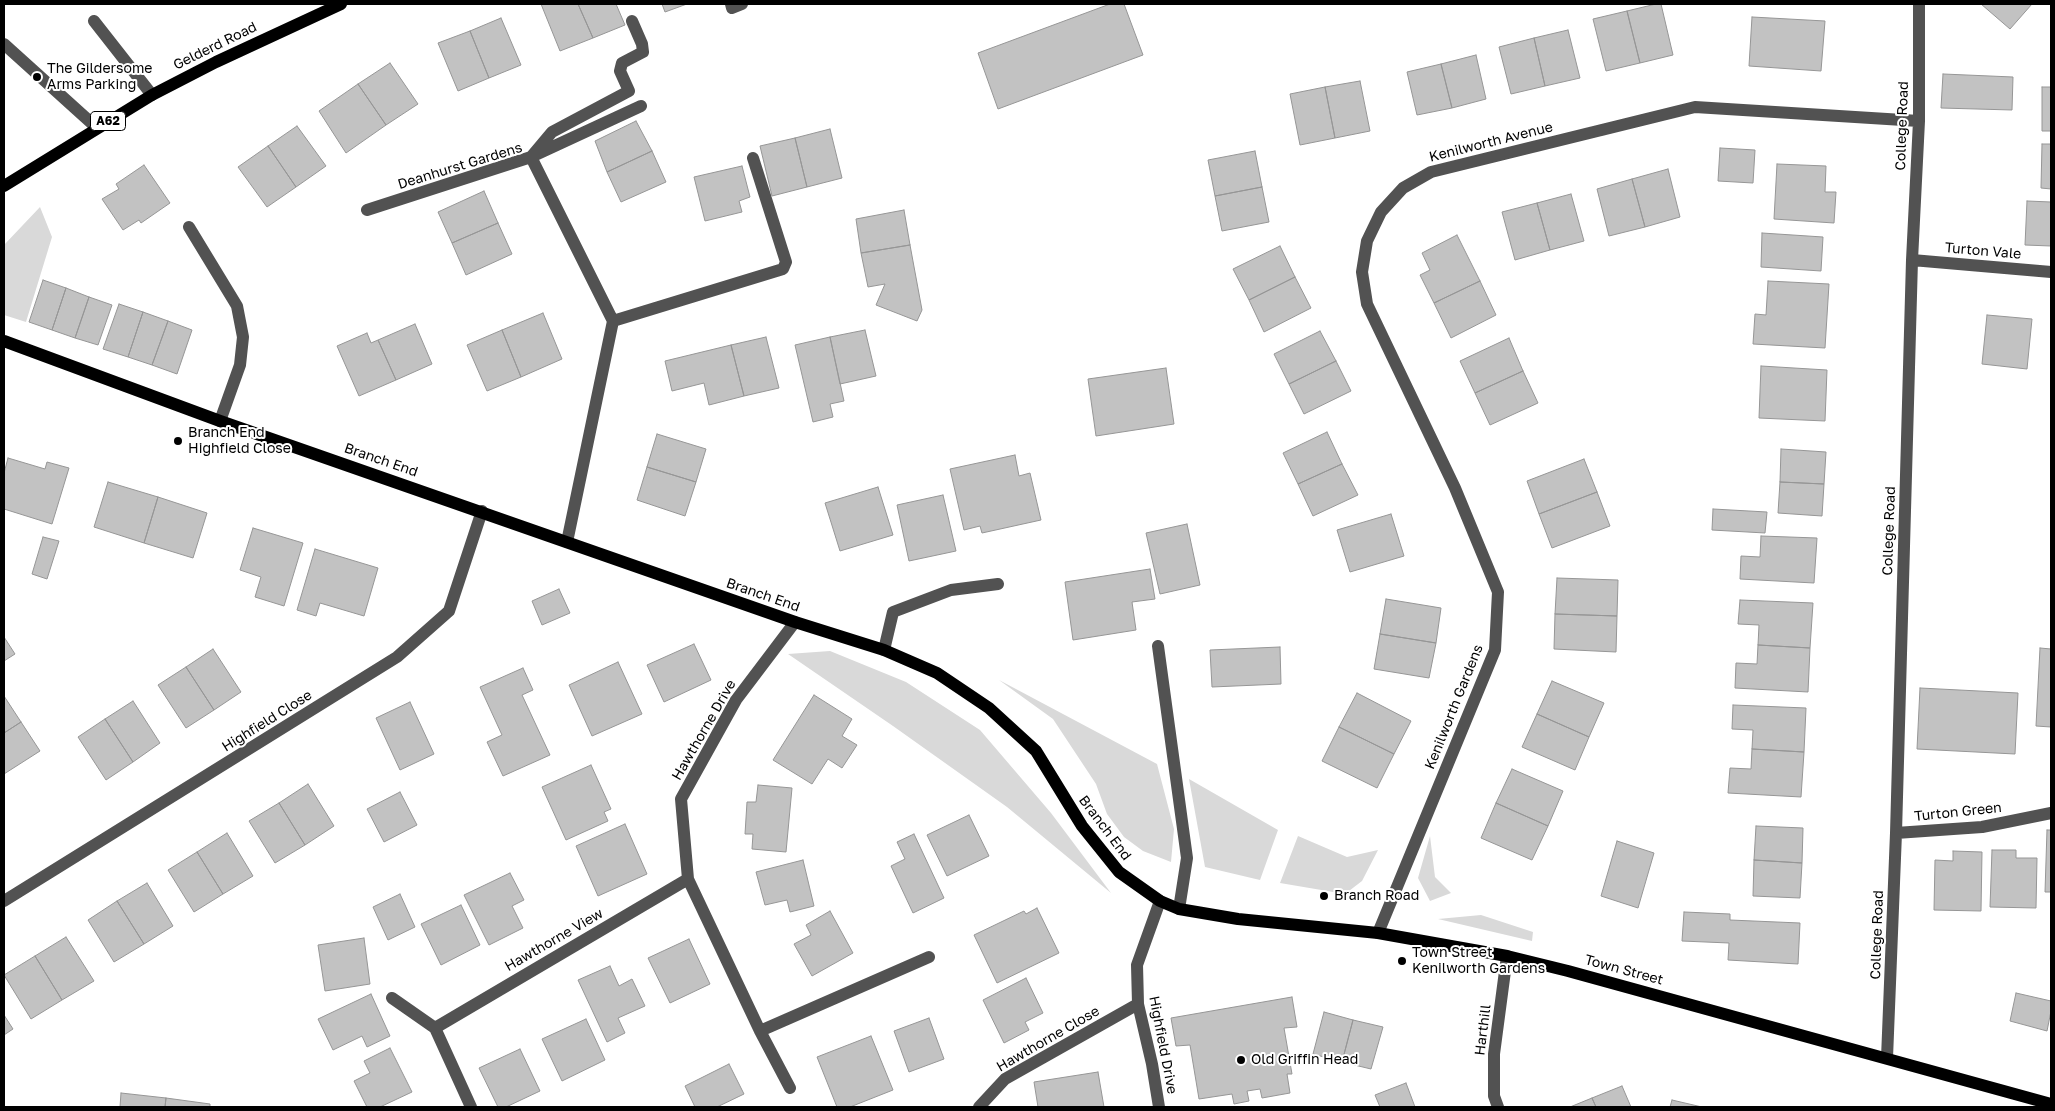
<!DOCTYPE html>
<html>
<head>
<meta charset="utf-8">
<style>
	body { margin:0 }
	#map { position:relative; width:2055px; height:1111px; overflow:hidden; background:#fff; font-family:"Golos Text",sans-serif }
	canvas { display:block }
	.frame { position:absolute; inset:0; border:5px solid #000; pointer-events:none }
</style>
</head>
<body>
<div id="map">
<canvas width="2055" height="1111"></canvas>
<div class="frame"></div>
</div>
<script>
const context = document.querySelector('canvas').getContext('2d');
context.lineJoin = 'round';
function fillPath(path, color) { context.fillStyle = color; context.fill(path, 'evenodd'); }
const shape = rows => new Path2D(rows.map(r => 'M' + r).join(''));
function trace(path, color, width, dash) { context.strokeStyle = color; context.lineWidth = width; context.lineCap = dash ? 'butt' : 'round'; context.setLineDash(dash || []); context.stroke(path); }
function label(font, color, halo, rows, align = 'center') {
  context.font = font + ' "Golos Text",sans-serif'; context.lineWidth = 4; context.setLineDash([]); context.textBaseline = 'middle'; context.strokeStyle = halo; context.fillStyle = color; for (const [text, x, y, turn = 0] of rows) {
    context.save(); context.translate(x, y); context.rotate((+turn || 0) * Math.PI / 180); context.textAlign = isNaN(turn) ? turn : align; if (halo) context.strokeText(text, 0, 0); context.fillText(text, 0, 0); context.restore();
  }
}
fillPath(shape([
	[40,207,52,237,26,322,4,315,4,245],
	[830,651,906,682,980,730,1051,813,1111,893,1007,807,893,726,788,654],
	[999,680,1157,764,1174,829,1171,862,1143,851,1124,837,1107,814,1096,784,1053,719],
	[1189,779,1278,830,1260,880,1205,867],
	[1298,836,1347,857,1378,850,1362,881,1345,894,1280,883],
	[1430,836,1435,877,1451,893,1430,901,1418,878],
	[1481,915,1533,932,1532,941,1438,919]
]), '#d9d9d9');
const building = shape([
	[541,4,578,4,593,38,560,51,541,4],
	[578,4,616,4,625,25,593,38,578,4],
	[662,4,687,4,665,12,662,4],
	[1110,4,1124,4,1143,55,998,109,978,53,1110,4],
	[1656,4,1661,4,1673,55,1640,63,1627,11,1656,4],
	[1981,4,2032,4,2010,29,1981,4],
	[1627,11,1640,63,1606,71,1593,19,1627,11],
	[1752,17,1825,21,1821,71,1749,66,1752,17],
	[501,18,521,65,489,78,470,31,501,18],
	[1568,30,1580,78,1545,86,1534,38,1568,30],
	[470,31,489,78,458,91,438,43,470,31],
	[1534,38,1545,86,1511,94,1499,47,1534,38],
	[1476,55,1486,99,1452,108,1441,64,1476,55],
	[390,63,418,104,386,125,358,84,390,63],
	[1441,64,1452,108,1417,115,1407,72,1441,64],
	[1943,74,2013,77,2012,110,1941,108,1943,74],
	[1360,81,1370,131,1335,138,1325,87,1360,81],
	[358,84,386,125,346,153,319,111,358,84],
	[1325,87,1335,138,1300,145,1290,94,1325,87],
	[2042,87,2051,87,2051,131,2042,131,2042,87],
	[636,121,652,151,607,172,595,141,636,121],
	[297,126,326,166,296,187,268,146,297,126],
	[830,129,842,178,807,187,795,138,830,129],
	[795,138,807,187,772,196,760,146,795,138],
	[2042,144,2051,144,2051,189,2041,188,2042,144],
	[268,146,296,187,267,207,238,167,268,146],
	[1720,148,1755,150,1753,183,1718,181,1720,148],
	[652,151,666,182,621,202,607,172,652,151],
	[1255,151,1262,187,1215,196,1208,160,1255,151],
	[1777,164,1826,166,1825,192,1836,192,1834,223,1774,219,1777,164],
	[144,165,170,203,141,223,139,220,123,230,102,199,119,189,116,184,144,165],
	[742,166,750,197,739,201,742,212,705,221,694,177,742,166],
	[1668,169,1680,217,1645,227,1632,179,1668,169],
	[1632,179,1645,227,1609,236,1597,189,1632,179],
	[1262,187,1269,222,1222,231,1215,196,1262,187],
	[484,191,498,223,452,243,438,212,484,191],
	[1571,194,1584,241,1550,250,1537,203,1571,194],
	[2027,201,2051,202,2051,246,2025,245,2027,201],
	[1537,203,1550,250,1515,260,1502,212,1537,203],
	[904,210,910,245,861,253,856,219,904,210],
	[498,223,512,254,466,275,452,243,498,223],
	[1762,233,1823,237,1821,271,1761,267,1762,233],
	[1457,235,1480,281,1434,303,1420,275,1430,270,1422,253,1457,235],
	[910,245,922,310,917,321,876,305,885,284,868,287,861,253,910,245],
	[1280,246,1295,277,1249,300,1233,269,1280,246],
	[1295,277,1311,308,1264,332,1249,300,1295,277],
	[43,280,66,288,52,330,29,322,43,280],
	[1480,281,1496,315,1451,338,1434,303,1480,281],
	[1768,281,1829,284,1825,348,1753,344,1755,314,1766,315,1768,281],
	[66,288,89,297,75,338,52,330,66,288],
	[89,297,112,305,98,345,75,338,89,297],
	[119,304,143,312,128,357,103,349,119,304],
	[143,312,168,321,152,365,128,357,143,312],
	[543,313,562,359,521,377,502,330,543,313],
	[1987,315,2032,319,2027,369,1982,364,1987,315],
	[168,321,192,330,177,374,152,365,168,321],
	[415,324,432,364,396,380,378,340,415,324],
	[502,330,521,377,487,391,467,345,502,330],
	[865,330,876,376,840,384,830,337,865,330],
	[1320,331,1336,361,1289,384,1274,354,1320,331],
	[367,333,371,343,378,340,396,380,359,396,337,346,367,333],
	[766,337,779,388,744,396,731,345,766,337],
	[830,337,844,401,830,404,833,417,813,422,795,345,830,337],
	[1509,338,1523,371,1475,393,1460,361,1509,338],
	[731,345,744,396,709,405,704,383,672,391,665,361,731,345],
	[1336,361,1351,391,1304,414,1289,384,1336,361],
	[1761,366,1827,370,1825,421,1759,418,1761,366],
	[1166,368,1174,424,1096,436,1088,379,1166,368],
	[1523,371,1538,403,1490,425,1475,393,1523,371],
	[1327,432,1342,464,1298,484,1283,453,1327,432],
	[657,434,706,449,696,482,647,467,657,434],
	[1781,449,1826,452,1824,484,1780,482,1781,449],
	[1015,455,1019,476,1030,473,1041,520,982,533,980,526,964,530,950,469,1015,455],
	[8,458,45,469,47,462,69,468,52,524,4,509,4,473,8,458],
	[1584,459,1597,492,1539,514,1527,481,1584,459],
	[1342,464,1358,495,1313,516,1298,484,1342,464],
	[647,467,696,482,685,516,637,500,647,467],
	[108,482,158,497,144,543,94,527,108,482],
	[1780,482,1824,484,1822,516,1778,513,1780,482],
	[878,487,893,535,840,551,825,503,878,487],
	[1597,492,1610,526,1552,548,1539,514,1597,492],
	[943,495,956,551,909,561,897,505,943,495],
	[158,497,207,513,193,558,144,543,158,497],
	[1713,509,1767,512,1765,533,1712,530,1713,509],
	[1391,514,1404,556,1350,572,1337,530,1391,514],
	[1187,524,1200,585,1160,594,1146,533,1187,524],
	[253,528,303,543,284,606,255,597,261,577,240,570,253,528],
	[1761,536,1817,538,1814,583,1740,579,1741,556,1760,557,1761,536],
	[43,537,59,541,47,579,32,574,43,537],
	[315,549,378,568,364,616,320,603,316,616,297,610,315,549],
	[1150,569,1155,599,1132,602,1136,630,1073,640,1065,582,1150,569],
	[1557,578,1618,580,1617,616,1555,614,1557,578],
	[559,589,570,613,542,625,532,601,559,589],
	[1386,599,1441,608,1436,643,1380,634,1386,599],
	[1740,600,1813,603,1810,648,1758,645,1759,625,1738,624,1740,600],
	[1555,614,1617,616,1616,652,1554,649,1555,614],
	[1380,634,1436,643,1429,678,1374,669,1380,634],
	[4,637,15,654,4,661,4,637],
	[694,644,711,680,664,702,647,665,694,644],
	[1758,645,1810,648,1808,692,1735,688,1736,663,1757,664,1758,645],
	[1280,647,1281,684,1212,687,1210,650,1280,647],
	[2040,648,2051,649,2051,727,2036,726,2040,648],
	[213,649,241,692,214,710,186,667,213,649],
	[618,662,642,714,592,736,569,685,618,662],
	[186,667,214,710,186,728,158,685,186,667],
	[523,668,533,690,522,695,550,755,503,776,487,742,502,735,480,687,523,668],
	[1552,681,1604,703,1589,737,1537,714,1552,681],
	[1920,688,2018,693,2015,754,1917,749,1920,688],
	[1357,693,1411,721,1394,754,1339,727,1357,693],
	[814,695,852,719,842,736,857,745,842,768,828,759,812,784,773,760,814,695],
	[4,696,21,722,4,733,4,696],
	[133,701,160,743,133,762,105,719,133,701],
	[410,702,434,754,400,770,376,718,410,702],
	[1733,705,1806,708,1804,752,1752,749,1753,730,1732,729,1733,705],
	[1537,714,1589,737,1575,770,1522,747,1537,714],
	[105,719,133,762,106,780,78,737,105,719],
	[21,722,40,751,4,774,4,733,21,722],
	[1339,727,1394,754,1377,788,1322,761,1339,727],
	[1752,749,1804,752,1801,797,1728,793,1730,768,1751,769,1752,749],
	[591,765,611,809,604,812,608,821,566,840,542,787,591,765],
	[1512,769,1563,791,1548,826,1496,803,1512,769],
	[308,784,334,826,305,845,279,803,308,784],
	[758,785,792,788,786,852,752,849,753,834,745,834,747,802,756,802,758,785],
	[400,792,417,825,384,842,367,809,400,792],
	[279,803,305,845,275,863,249,821,279,803],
	[1496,803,1548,826,1532,860,1481,838,1496,803],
	[969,815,989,856,947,876,927,835,969,815],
	[625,824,647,874,598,896,576,846,625,824],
	[1756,826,1803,828,1802,863,1754,860,1756,826],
	[2047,830,2051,830,2051,892,2045,892,2047,830],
	[227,833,253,876,223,894,197,852,227,833],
	[914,834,944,898,913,913,891,866,905,859,897,842,914,834],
	[1617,841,1654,853,1638,908,1601,896,1617,841],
	[1992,850,2016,850,2016,858,2037,858,2036,908,1990,907,1992,850],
	[1953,851,1982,852,1981,911,1934,910,1935,860,1953,861,1953,851],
	[197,852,223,894,194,912,168,870,197,852],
	[803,860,814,906,790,912,787,900,765,905,756,872,803,860],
	[1754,860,1802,863,1800,898,1753,896,1754,860],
	[510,873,524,900,512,906,523,928,489,945,464,895,510,873],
	[147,883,173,926,144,944,117,901,147,883],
	[400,894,415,927,388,940,373,907,400,894],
	[117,901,144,944,114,962,88,920,117,901],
	[461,905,480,945,441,965,421,924,461,905],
	[1037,908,1059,953,997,983,974,935,1024,911,1026,914,1037,908],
	[830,911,853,953,812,976,794,944,811,935,806,925,830,911],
	[1684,912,1730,914,1730,920,1800,923,1798,964,1728,960,1729,943,1682,941,1684,912],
	[66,937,94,981,62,1000,35,956,66,937],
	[364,938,370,984,325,991,318,945,364,938],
	[689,939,710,984,670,1003,648,958,689,939],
	[35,956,62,1000,31,1019,4,975,35,956],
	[610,966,619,986,632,979,645,1006,618,1018,625,1033,607,1042,578,980,610,966],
	[1026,978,1043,1013,1025,1022,1029,1030,1004,1043,983,1000,1026,978],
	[2016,993,2051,1001,2051,1011,2047,1031,2010,1021,2016,993],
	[371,994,390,1036,367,1047,362,1036,333,1050,318,1019,371,994],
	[1292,997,1297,1027,1284,1028,1292,1074,1287,1074,1290,1093,1262,1098,1260,1089,1247,1091,1249,1101,1234,1104,1232,1094,1199,1099,1190,1045,1176,1046,1171,1018,1292,997],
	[1324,1012,1353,1020,1342,1062,1313,1054,1324,1012],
	[4,1015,13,1029,4,1035,4,1015],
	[929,1018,944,1059,909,1072,894,1031,929,1018],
	[586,1019,605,1060,562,1081,542,1039,586,1019],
	[1353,1020,1383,1027,1371,1069,1342,1062,1353,1020],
	[871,1036,893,1090,850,1107,837,1107,817,1057,871,1036],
	[390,1048,412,1092,380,1107,367,1107,354,1081,370,1073,364,1061,390,1048],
	[520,1049,540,1091,506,1107,498,1107,479,1068,520,1049],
	[729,1064,744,1094,717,1107,695,1107,685,1086,729,1064],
	[1098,1072,1104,1107,1038,1107,1034,1082,1098,1072],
	[1406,1083,1415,1107,1380,1107,1375,1095,1406,1083],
	[1622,1086,1631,1107,1596,1107,1592,1098,1622,1086],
	[121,1093,166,1098,165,1107,120,1107,121,1093],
	[166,1098,210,1104,210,1107,165,1107,166,1098],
	[1592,1098,1596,1107,1570,1107,1592,1098],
	[1672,1100,1702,1107,1670,1107,1672,1100]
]);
fillPath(building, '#c2c2c2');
trace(building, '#969696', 1);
trace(shape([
	[731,4,732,8,742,4],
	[94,21,152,95],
	[4,44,97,128],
	[533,156,641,106],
	[531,157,552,132,629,91,620,71,622,63,643,52,642,44,632,21],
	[367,210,531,157,613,321,567,542],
	[189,227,237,306,243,337,240,365,220,421],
	[1912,260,2051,272],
	[613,321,783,269,786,262,753,158],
	[1158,646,1187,858,1179,909],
	[884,650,893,612,951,590,998,584],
	[1896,833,1982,827,2051,813],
	[4,901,397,657,449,611,482,511],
	[1378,933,1495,650,1498,592,1455,488,1367,304,1362,272,1367,241,1381,212,1403,188,1431,172,1695,107,1919,121],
	[392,998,435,1028],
	[760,1031,929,957],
	[1887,1058,1896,833,1912,260,1919,121,1919,4],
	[790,1088,760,1031,688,879,681,799,736,700,795,622],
	[471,1107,435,1028,688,879],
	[979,1107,1005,1079,1138,1004],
	[1159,1107,1152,1064,1138,1004,1137,965,1160,901],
	[1498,1107,1494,1096,1494,1054,1507,956]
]), '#525252', 12);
trace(shape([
	[4,186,152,95,216,62,341,4],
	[4,341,220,421,795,622,884,650,937,673,989,708,1036,751,1082,826,1119,872,1160,901,1179,909,1238,919,1378,933,1507,956,1568,971,2051,1104]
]), '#000', 12);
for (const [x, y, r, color] of [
	[37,77,5,"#000"],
	[178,441,5,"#000"],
	[1324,896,5,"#000"],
	[1402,961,5,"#000"],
	[1241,1060,5,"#000"]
]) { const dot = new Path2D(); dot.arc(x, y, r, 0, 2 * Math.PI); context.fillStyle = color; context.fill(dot); trace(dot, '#fff', 2); }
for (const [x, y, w] of [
	[108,121,35]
]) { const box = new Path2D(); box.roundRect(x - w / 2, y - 9.5, w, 19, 4); context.fillStyle = '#fff'; context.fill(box); trace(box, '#000', 1); }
label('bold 12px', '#000', null, [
	["A62",108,121]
]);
label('14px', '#000', '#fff', [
	["Gelderd Road",215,46,-26],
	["College Road",1902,126,-88],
	["Kenilworth Avenue",1491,142,-14],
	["Deanhurst Gardens",460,166,-17],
	["Turton Vale",1983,251,5],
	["Branch End",381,460,19],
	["College Road",1889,531,-88],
	["Branch End",763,595,19],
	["Kenilworth Gardens",1454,707,-68],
	["Highfield Close",267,721,-32],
	["Hawthorne Drive",704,730,-60],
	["Turton Green",1958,812,-6],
	["Branch End",1105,828,53],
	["College Road",1877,935,-88],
	["Hawthorne View",554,940,-30],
	["Town Street",1624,970,15],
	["Harthill",1483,1030,-83],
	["Hawthorne Close",1048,1039,-30],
	["Highfield Drive",1163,1045,79]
]);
label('14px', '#000', '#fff', [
	["The Gildersome",47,69],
	["Arms Parking",47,85],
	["Branch End",188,433],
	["Highfield Close",188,449],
	["Branch Road",1334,896],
	["Town Street",1412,953],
	["Kenilworth Gardens",1412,969],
	["Old Griffin Head",1251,1060]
], 'left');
</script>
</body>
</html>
